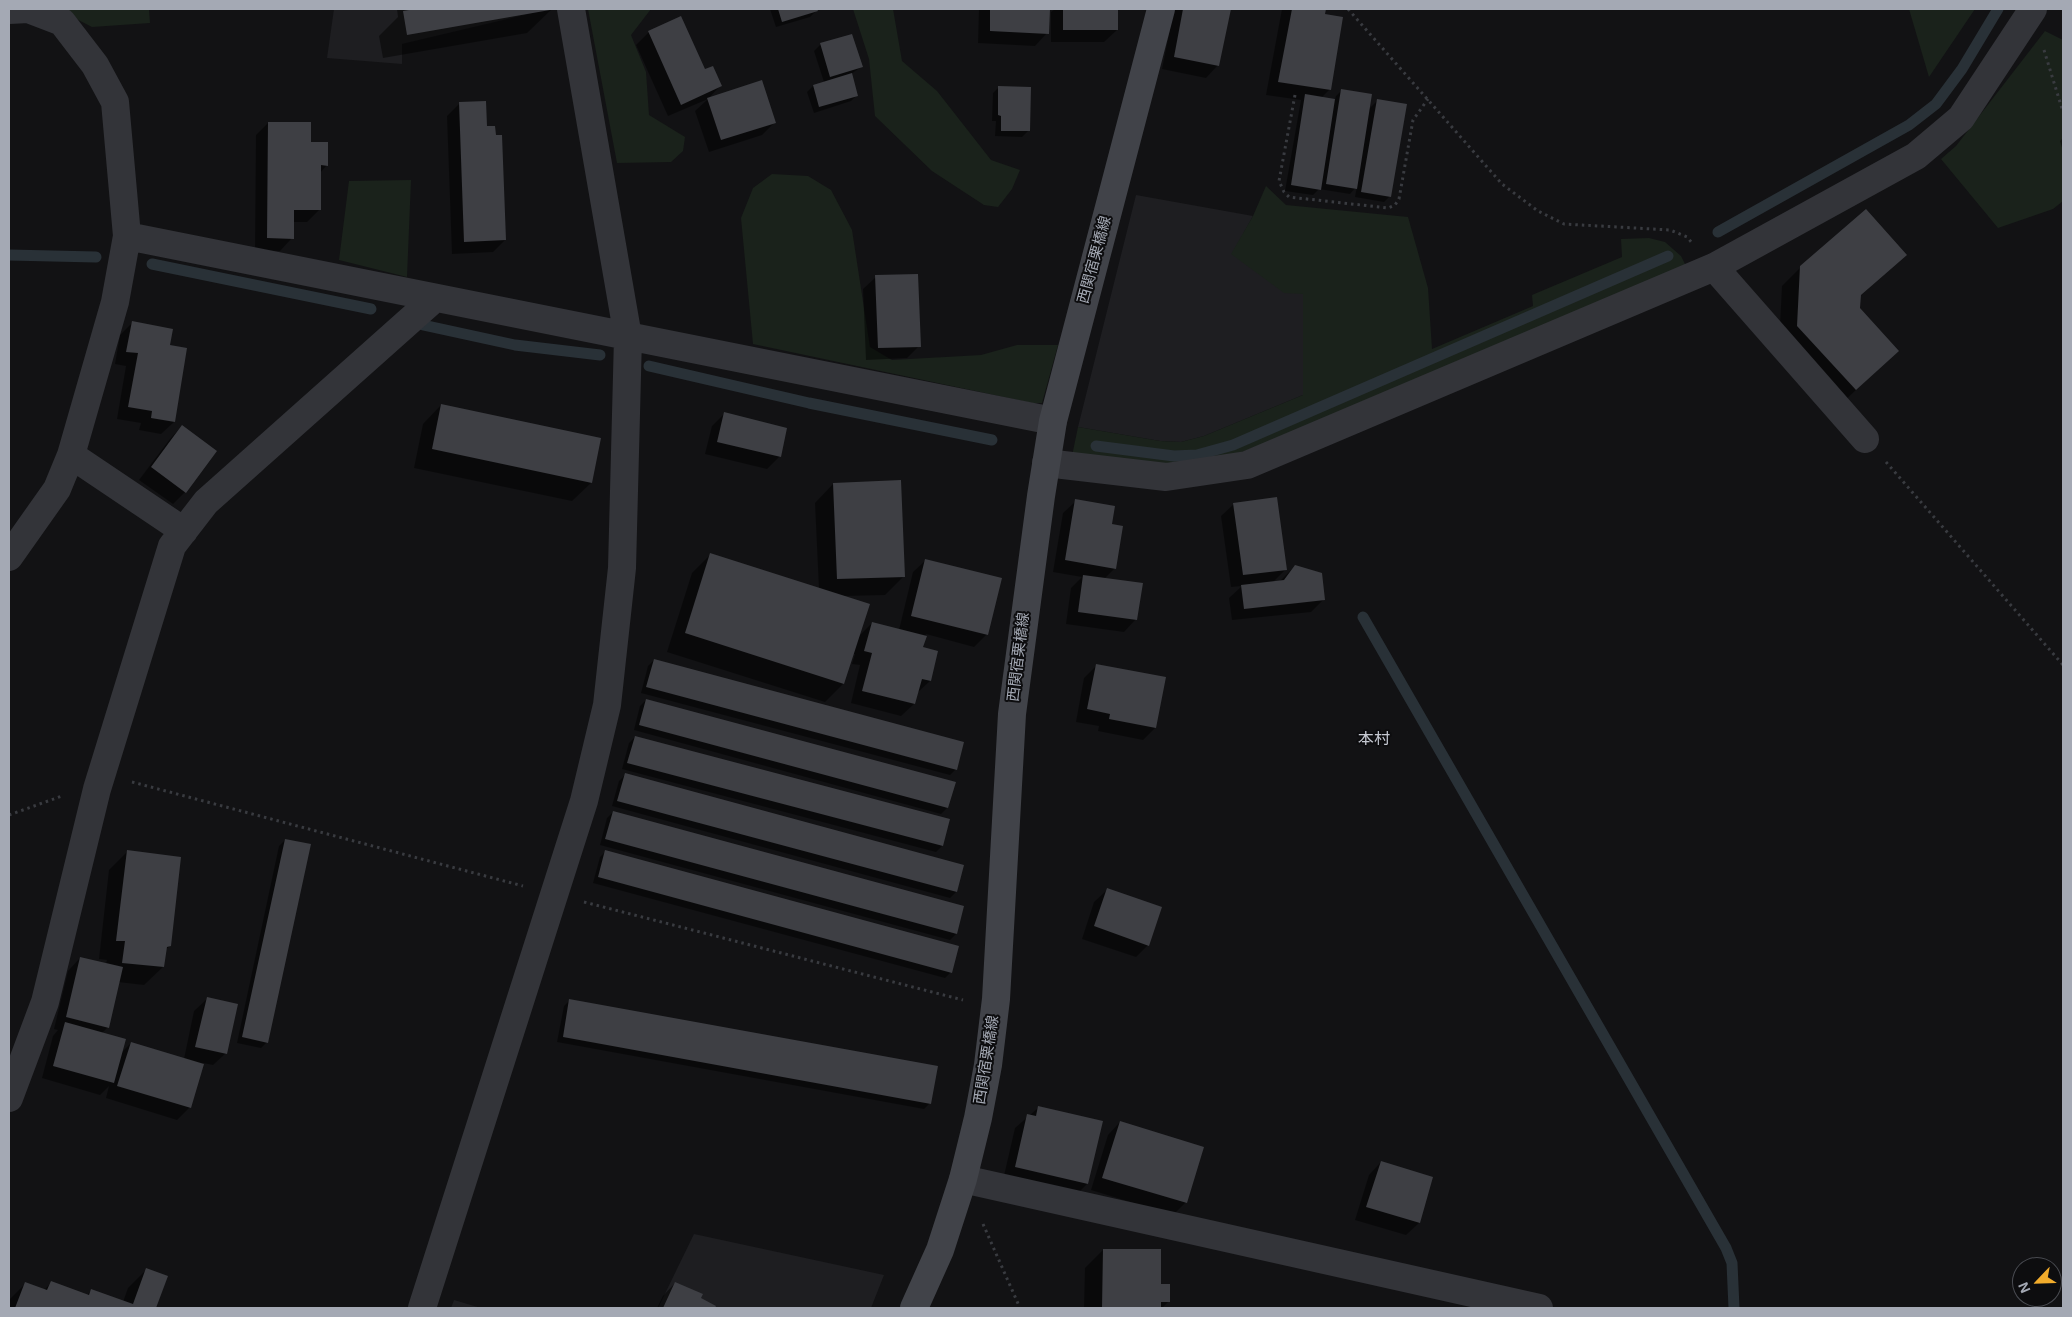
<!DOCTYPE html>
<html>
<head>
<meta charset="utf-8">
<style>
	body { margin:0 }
	#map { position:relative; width:2072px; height:1317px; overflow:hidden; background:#121214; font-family:Arial,sans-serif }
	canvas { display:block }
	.frame { position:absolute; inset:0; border:10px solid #a4a9b4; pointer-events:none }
	.north { position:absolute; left:2012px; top:1257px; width:50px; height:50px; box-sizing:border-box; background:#0d0d0f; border:1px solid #494b51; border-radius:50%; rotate:246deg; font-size:14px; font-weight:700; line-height:20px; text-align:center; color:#a4a9b4 }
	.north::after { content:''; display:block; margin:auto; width:18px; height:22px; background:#f2ac2c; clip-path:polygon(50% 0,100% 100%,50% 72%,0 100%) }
</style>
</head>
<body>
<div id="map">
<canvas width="2072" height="1317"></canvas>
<div class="frame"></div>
<div class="north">N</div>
</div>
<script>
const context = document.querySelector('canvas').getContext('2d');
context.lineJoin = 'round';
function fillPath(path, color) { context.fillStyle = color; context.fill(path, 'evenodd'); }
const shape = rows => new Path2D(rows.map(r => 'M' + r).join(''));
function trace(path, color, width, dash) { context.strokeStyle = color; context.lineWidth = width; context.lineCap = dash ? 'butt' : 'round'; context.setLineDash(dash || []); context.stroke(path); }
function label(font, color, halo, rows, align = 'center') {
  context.font = font + ' Arial,"Noto Sans JP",sans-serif'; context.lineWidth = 4; context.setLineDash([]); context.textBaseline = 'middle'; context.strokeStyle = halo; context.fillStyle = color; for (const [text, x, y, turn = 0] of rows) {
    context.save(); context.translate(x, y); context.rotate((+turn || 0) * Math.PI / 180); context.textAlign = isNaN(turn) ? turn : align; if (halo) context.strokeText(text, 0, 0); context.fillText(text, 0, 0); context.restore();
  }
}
fillPath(shape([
	[334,9,550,9,402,44,402,64,327,58],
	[1136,195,1253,216,1232,254,1303,294,1303,395,1204,436,1181,442,1160,441,1078,427],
	[694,1234,884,1275,871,1308,658,1308],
	[454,1300,481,1308,451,1308]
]), '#1e1e21');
fillPath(shape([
	[57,9,149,9,150,23,92,27],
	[588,9,651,9,631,35,646,72,649,115,685,137,683,151,671,162,617,163],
	[853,9,893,9,902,61,937,91,991,160,1020,170,1012,189,998,207,984,205,932,171,875,116,869,59],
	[1909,9,1975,9,1929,77],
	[2045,31,2063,40,2063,201,2053,209,1998,228,1941,159,1956,146],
	[772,174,808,176,831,190,852,230,870,347,892,360,981,355,1017,345,1058,345,1042,403,1032,403,753,344,741,218,753,188],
	[411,180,407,277,339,260,349,181],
	[1266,186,1286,205,1408,217,1428,288,1432,349,1533,306,1532,295,1622,257,1621,239,1649,238,1665,242,1681,256,1686,266,1432,380,1229,457,1188,466,1072,456,1078,427,1160,441,1181,442,1204,436,1303,395,1303,294,1284,293,1231,254,1253,216]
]), '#1a221b');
fillPath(shape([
	[397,9,552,9,527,33,383,58,379,36,398,17],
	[770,9,815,9,816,11,810,17,776,27],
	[979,9,1034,9,1047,33,1035,46,978,43],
	[1055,9,1117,9,1117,30,1104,42,1051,42,1051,12],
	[1174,9,1230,9,1218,65,1206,78,1162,69],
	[1282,9,1325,9,1323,15,1330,89,1321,98,1335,100,1336,96,1342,90,1369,109,1377,101,1390,196,1384,202,1355,197,1357,186,1350,194,1319,189,1313,195,1285,191,1301,100,1266,95],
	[680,18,704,71,720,86,708,99,668,116,636,45,649,32],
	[851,35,861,67,851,74,857,95,851,101,814,113,807,92,813,86,824,82,814,51,820,45],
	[999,87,1028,131,1022,137,995,136,996,121,992,121,993,93],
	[708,99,774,123,762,135,709,152,695,111],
	[459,104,486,128,505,240,493,252,452,254,447,116],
	[268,123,310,143,327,165,320,173,319,210,307,222,293,222,292,238,280,251,255,250,256,135],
	[2063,138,2063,151,2060,141],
	[1905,255,1859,297,1859,308,1897,351,1837,408,1779,345,1782,286,1801,267],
	[876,277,919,346,907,358,866,360,863,289],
	[132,323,168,346,174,422,161,434,139,430,141,423,117,419,126,366,115,364,120,335],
	[441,405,599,439,591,483,572,501,414,468,423,424],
	[724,414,780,456,767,469,705,454,712,426],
	[182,426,185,492,173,504,139,480,170,439],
	[833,484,904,576,885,595,843,596,858,637,872,623,899,630,913,572,926,560,987,634,974,647,926,634,922,648,930,681,917,693,914,704,901,716,851,703,860,665,852,664,855,654,853,654,843,684,825,702,667,652,692,573,711,554,819,589,815,503],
	[1076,501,1111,525,1115,568,1104,579,1136,619,1124,632,1066,624,1071,588,1082,577,1053,572,1063,513],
	[1234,504,1285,570,1273,582,1280,581,1295,566,1324,599,1311,612,1232,620,1229,598,1242,586,1231,587,1221,516],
	[654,660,956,769,950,775,641,693,648,666],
	[1097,665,1155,728,1143,740,1098,731,1099,726,1076,722,1084,678],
	[646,700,947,808,941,814,634,730,640,706],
	[635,737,949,820,942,846,936,852,622,769,629,743],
	[625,775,963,866,956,892,950,898,612,806,619,781],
	[613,812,956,934,950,940,600,845,607,818],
	[285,840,267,1042,261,1048,237,1043,279,846],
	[606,851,951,972,945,978,593,883,600,857],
	[127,852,170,946,165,950,163,967,144,985,118,982,108,1027,102,1033,121,1053,131,1043,184,1059,194,1011,207,999,226,1053,213,1065,203,1063,190,1107,177,1120,106,1098,109,1086,100,1095,42,1078,53,1036,58,1030,54,1029,68,971,80,958,106,964,107,960,99,959,109,870],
	[1107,890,1148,945,1136,957,1082,939,1094,902],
	[570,1000,930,1103,924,1109,557,1042,564,1006],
	[1038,1108,1087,1184,1075,1196,1003,1180,1015,1128],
	[1120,1122,1202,1148,1185,1203,1173,1215,1091,1190,1108,1135],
	[1381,1162,1432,1178,1419,1223,1406,1235,1355,1220,1369,1175],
	[1103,1250,1169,1301,1162,1308,1084,1308,1085,1268],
	[147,1269,166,1276,155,1308,9,1308,9,1300,25,1284,44,1290,51,1283,86,1296,92,1290,123,1302,128,1288],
	[675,1283,699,1299,714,1306,714,1308,657,1308,663,1296]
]), '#0007');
trace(shape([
	[1718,232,1909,125,1936,104,1962,69,1998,9],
	[9,255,96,257],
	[152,264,371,309],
	[423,325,515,345,600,355],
	[649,366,809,403,992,440],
	[1096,446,1174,456,1197,455,1233,445,1668,256],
	[1363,617,1726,1248,1732,1263,1734,1308]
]), '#293137', 11);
fillPath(shape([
	[415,9,550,9,550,10,407,35,403,11],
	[778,9,817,9,818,11,782,22],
	[990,9,1050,9,1049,34,990,31],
	[1063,9,1118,9,1118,30,1063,30],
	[1183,9,1231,9,1219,66,1174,57],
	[1292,9,1326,9,1325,14,1343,17,1331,90,1278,82],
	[681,16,705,69,713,66,722,86,681,105,648,31],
	[852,34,863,67,830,77,820,43],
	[852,73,858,96,819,107,813,85],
	[762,80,776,123,721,140,707,98],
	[998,86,1031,87,1030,131,1001,131,1001,116,998,115],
	[1341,89,1372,94,1357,189,1326,184],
	[1305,94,1335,99,1321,190,1291,185],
	[1377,99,1407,104,1391,197,1361,192],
	[486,101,487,126,495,126,496,135,502,135,506,240,464,242,459,102],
	[268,122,311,122,311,142,328,142,328,166,321,165,321,210,294,210,294,239,267,238],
	[1866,209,1907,255,1861,295,1860,308,1899,351,1856,390,1797,326,1800,266],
	[918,274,921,347,878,348,875,275],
	[132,321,173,329,170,345,187,348,175,422,151,418,152,411,128,407,138,353,126,352],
	[441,404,601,438,592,483,432,449],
	[724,412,787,428,781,457,717,442],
	[182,425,217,451,186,493,151,467],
	[901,480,905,577,837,579,833,483],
	[1277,497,1287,570,1243,575,1233,503],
	[1075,499,1115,506,1112,524,1123,526,1116,569,1065,560],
	[710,553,870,604,844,684,685,633],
	[925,559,1002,578,988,635,911,616],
	[1295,565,1322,573,1325,600,1244,609,1241,585,1284,580],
	[1083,575,1143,583,1137,620,1078,612],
	[872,622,927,636,923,647,938,651,931,681,922,679,915,704,862,691,872,653,864,651],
	[654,659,964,742,957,770,646,687],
	[1096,664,1166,677,1156,728,1109,719,1110,714,1087,709],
	[646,699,956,782,948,808,639,725],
	[635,736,950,819,943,846,627,763],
	[625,773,964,865,957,892,617,801],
	[613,811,964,906,957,934,605,839],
	[285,839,311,844,268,1043,242,1037],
	[127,850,181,857,171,946,167,947,164,967,122,963,125,941,116,941],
	[605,850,959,946,952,973,598,877],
	[1107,888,1162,907,1149,946,1094,926],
	[80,957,123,967,109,1028,66,1017],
	[207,997,238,1004,227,1054,195,1047],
	[569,999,938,1066,931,1104,563,1037],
	[65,1022,126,1039,114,1083,53,1066],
	[131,1042,204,1064,191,1108,117,1086],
	[1038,1106,1103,1121,1088,1184,1015,1167,1027,1114,1036,1116],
	[1120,1121,1204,1147,1187,1203,1102,1178],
	[1381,1161,1433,1177,1420,1223,1366,1207],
	[1103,1249,1161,1249,1161,1284,1170,1284,1170,1302,1161,1302,1161,1308,1102,1308],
	[146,1268,168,1276,156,1308,15,1308,25,1282,47,1290,51,1281,89,1295,91,1289,133,1304],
	[675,1282,703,1294,701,1298,716,1306,715,1308,663,1308]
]), '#3e3f44');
trace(shape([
	[1348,9,1502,184,1538,211,1564,224,1670,230,1687,237,1692,243],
	[2044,50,2063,112],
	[1295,95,1279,181,1284,192,1289,197,1388,208,1395,205,1399,199,1413,120,1428,99],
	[1886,462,2063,665],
	[132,782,523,886],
	[9,815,62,796],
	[584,902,963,1000],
	[983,1224,1020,1308]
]), '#393b40', 3, [2.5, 4]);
trace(shape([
	[9,10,28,9,62,22,95,65,115,102,127,236,115,302,71,455,57,489,9,557],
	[127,236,1053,421],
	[1714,267,1865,439],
	[71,455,184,531],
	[1046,463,1166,477,1247,465,1714,267,1916,156,1961,118,2033,9],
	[9,1098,45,1002,97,789,172,546,206,502,435,298],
	[963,1179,1539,1308],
	[422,1308,584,801,607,705,622,568,628,337,571,9]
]), '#333439', 28);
trace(shape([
	[914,1308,940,1250,963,1179,978,1118,988,1065,996,999,1012,714,1041,496,1053,421,1161,9]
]), '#414349', 28);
label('15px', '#a4a9b4', '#0d0d0f', [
	["西関宿栗橋線",1095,260,-75],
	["西関宿栗橋線",1019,657,-83],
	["西関宿栗橋線",987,1060,-81]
]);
label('16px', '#c5c8d1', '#0d0d0f', [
	["本村",1374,740]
]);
</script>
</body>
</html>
